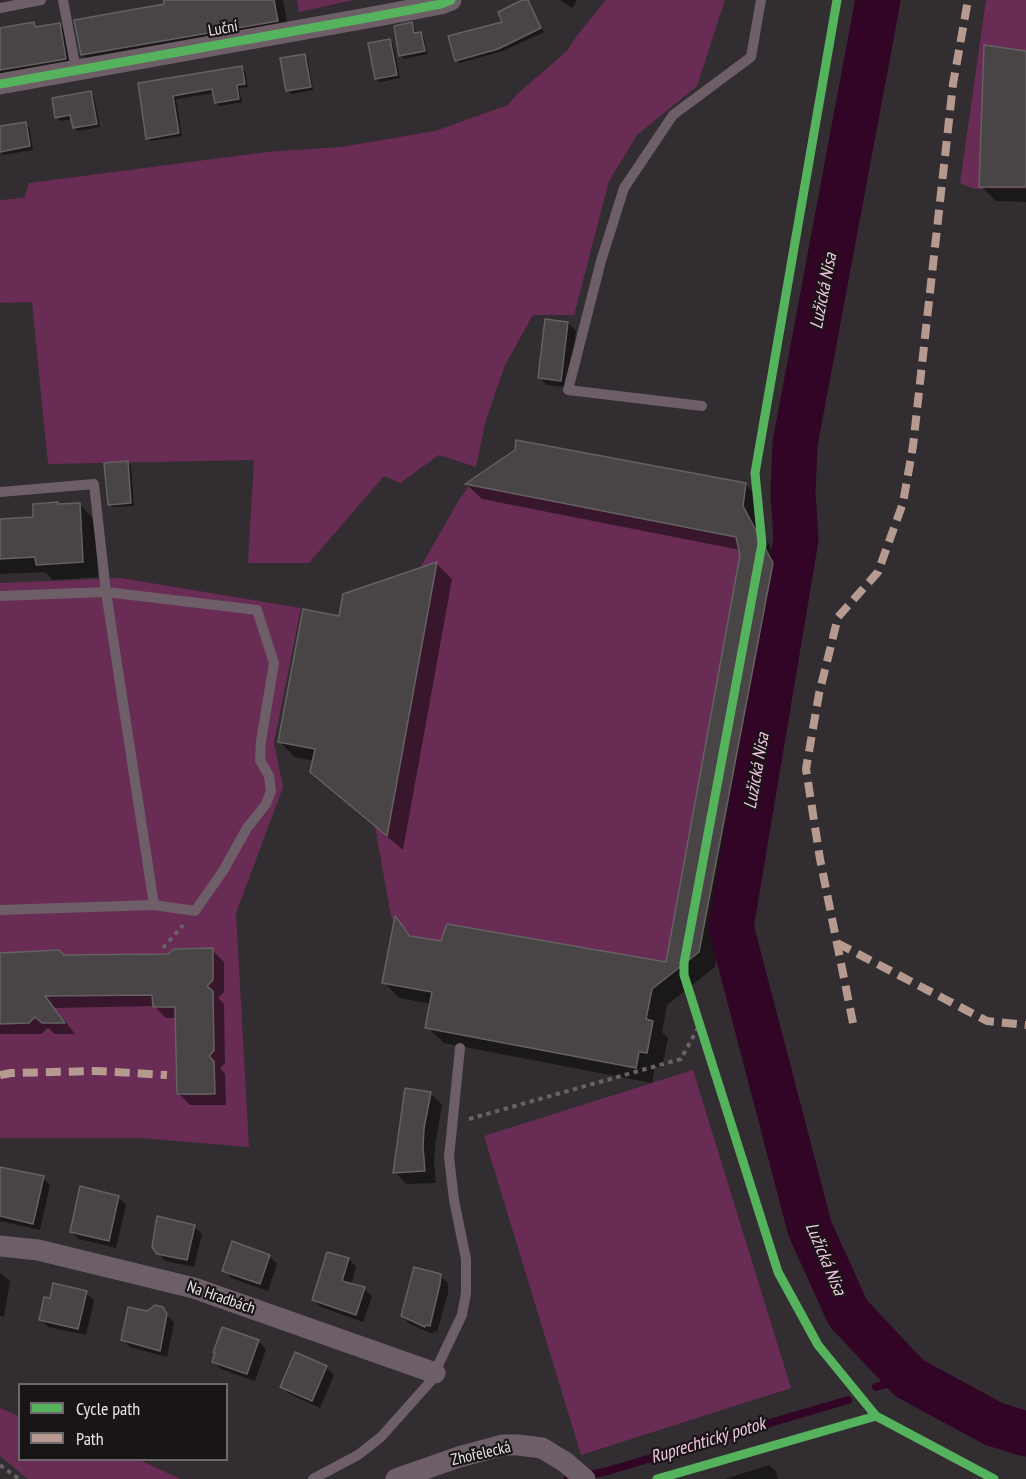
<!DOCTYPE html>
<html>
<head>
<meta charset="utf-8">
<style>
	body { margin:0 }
	#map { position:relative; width:1026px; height:1479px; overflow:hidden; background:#322d30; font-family:"PT Sans Narrow",sans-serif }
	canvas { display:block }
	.legend { position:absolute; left:18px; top:1383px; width:210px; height:78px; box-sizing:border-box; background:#191517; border:2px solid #6d686b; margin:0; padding:8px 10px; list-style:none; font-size:18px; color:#ebe4e8 }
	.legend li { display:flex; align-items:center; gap:12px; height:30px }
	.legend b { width:30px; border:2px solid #6d686b }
</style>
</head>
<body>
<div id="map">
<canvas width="1026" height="1479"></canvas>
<ul class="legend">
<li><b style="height:8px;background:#56b35d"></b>Cycle path</li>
<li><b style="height:8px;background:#b69a8f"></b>Path</li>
</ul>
</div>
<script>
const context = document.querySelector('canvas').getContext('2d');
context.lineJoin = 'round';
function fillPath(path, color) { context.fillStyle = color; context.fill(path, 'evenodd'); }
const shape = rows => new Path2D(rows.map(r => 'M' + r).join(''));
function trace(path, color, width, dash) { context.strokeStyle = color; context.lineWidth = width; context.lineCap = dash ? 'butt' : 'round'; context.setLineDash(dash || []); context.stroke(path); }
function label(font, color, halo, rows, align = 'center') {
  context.font = font + ' "PT Sans Narrow",sans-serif'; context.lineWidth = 4.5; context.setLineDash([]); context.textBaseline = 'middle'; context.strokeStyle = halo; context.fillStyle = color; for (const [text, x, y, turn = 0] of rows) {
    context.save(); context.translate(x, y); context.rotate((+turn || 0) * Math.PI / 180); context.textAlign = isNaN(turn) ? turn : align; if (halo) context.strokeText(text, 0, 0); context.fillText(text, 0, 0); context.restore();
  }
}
fillPath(shape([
	[297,0,354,0,299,12],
	[606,0,725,0,697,86,637,135,609,181,574,315,533,315,505,365,485,423,476,467,439,455,400,483,384,476,309,563,248,563,254,460,48,464,32,302,0,303,0,200,24,198,29,183,267,152,341,147,435,131,508,105,516,95,567,51,575,38],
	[986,0,1026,0,1026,189,975,189,960,183],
	[516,440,746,483,743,506,773,563,699,952,652,989,646,1019,653,1021,647,1053,639,1052,636,1068,425,1028,432,992,382,983,400,933,391,916,375,826,311,772,315,749,278,742,303,609,339,616,343,594,420,568,459,500,475,477,515,451],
	[121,578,301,608,274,743,283,787,236,913,249,1147,142,1138,0,1138,0,583],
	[693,1070,791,1388,581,1455,484,1136],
	[0,1408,19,1416,20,1460,140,1460,180,1479,28,1479,0,1456]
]), '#692c54');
fillPath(shape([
	[197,0,283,0,289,33,94,66,82,54],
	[560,0,577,0,572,8],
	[527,2,544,32,503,51,460,63,456,60,505,23],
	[59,24,70,35,76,69,0,82,0,35],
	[412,24,415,28,416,34,420,34,424,37,427,54,404,59,400,55],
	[390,40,393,44,400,78,380,82,377,79],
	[1026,52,1026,202,996,201,981,186],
	[304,55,308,59,313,90,291,94,288,90],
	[241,67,245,71,248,87,239,88,242,102,220,106,216,103,214,93,176,99,182,136,151,141,147,138,140,84],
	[91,93,94,97,100,127,78,131,74,127,72,119,60,121,57,118],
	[25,123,29,127,33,150,3,155,0,152,0,128],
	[568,323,576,331,569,388,547,385,539,377],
	[516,451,745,484,761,500,758,523,787,580,715,967,667,1005,662,1032,668,1038,662,1068,655,1066,652,1083,444,1043,428,1028,432,1004,399,998,384,982,396,919,414,938,667,964,742,555,740,550,482,499,467,485],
	[128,462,131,466,134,506,113,507,109,504],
	[79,504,95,520,98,577,53,580,45,572,0,574,0,520,35,519],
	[437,564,452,579,403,850,328,787,312,771,314,761,295,757,280,742,340,618],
	[212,950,224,962,224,992,218,998,224,1004,225,1063,220,1068,225,1074,226,1105,190,1105,178,1093,177,1018,166,1018,154,1006,55,1008,75,1034,55,1034,48,1028,41,1034,0,1034,0,954,64,957,169,956],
	[430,1093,442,1105,436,1140,434,1160,436,1183,406,1184,395,1172],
	[0,1168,43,1178,50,1185,40,1230,0,1221],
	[118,1197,126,1205,116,1248,79,1239,71,1232],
	[194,1227,202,1234,194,1267,166,1261,158,1253],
	[269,1256,277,1264,268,1291,231,1278,224,1270],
	[349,1259,356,1267,351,1285,364,1289,372,1296,363,1322,321,1307,313,1300],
	[0,1273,10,1281,4,1317,0,1316],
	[440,1276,448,1283,448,1293,437,1332,433,1331,433,1334,410,1324,402,1316],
	[86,1293,94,1300,86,1335,48,1327,40,1319],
	[162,1309,174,1323,167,1357,130,1347,122,1339,148,1313],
	[223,1329,259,1342,266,1349,255,1381,221,1369,213,1361],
	[326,1367,334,1375,320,1408,290,1394,282,1387],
	[769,1465,776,1471,778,1479,725,1479]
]), '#0007');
trace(shape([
	[876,1387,909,1378],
	[568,1479,604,1472,848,1400]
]), '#320425', 8);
trace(shape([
	[878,0,795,444,793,494,796,539,731,927,810,1229,848,1313,909,1378,994,1424,1026,1434]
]), '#320425', 45);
const building = shape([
	[164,0,274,0,278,21,81,55,74,20,164,4,164,0],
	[522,0,528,0,541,28,498,49,455,61,448,36,502,22,498,12,522,0],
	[34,22,35,27,60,23,66,59,0,70,0,28,34,22],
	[412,22,414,33,421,32,425,51,399,56,394,26,412,22],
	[390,39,397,75,375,79,368,43,390,39],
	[984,45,1026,51,1026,187,979,187,984,45],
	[305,54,311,87,286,91,280,58,305,54],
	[242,66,245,84,237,85,239,99,215,103,212,89,173,96,179,133,146,139,138,83,242,66],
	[91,91,97,124,73,128,70,115,55,118,52,98,91,91],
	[26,122,30,146,0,152,0,126,26,122],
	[545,319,568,322,561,381,538,378,545,319],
	[516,440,746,483,743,506,773,563,699,952,652,989,646,1019,653,1021,647,1053,639,1052,636,1068,425,1028,432,992,382,983,395,916,410,936,441,941,447,924,666,962,740,555,736,537,465,484,515,450,516,440],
	[128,461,131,503,108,505,104,463,128,461],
	[58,502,58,504,80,503,83,562,36,565,35,557,0,559,0,519,33,517,33,504,58,502],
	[437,562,387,836,310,772,315,749,278,742,303,609,339,616,343,594,437,562],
	[213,948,213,980,207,986,213,991,214,1051,209,1056,214,1061,215,1094,177,1094,175,1007,153,1007,152,995,45,996,65,1023,42,1023,35,1017,29,1023,0,1024,0,953,59,950,64,955,168,954,174,949,213,948],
	[405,1088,431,1092,424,1128,423,1147,425,1171,393,1173,405,1088],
	[0,1167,44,1176,33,1224,0,1216,0,1167],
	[80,1186,119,1196,109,1241,70,1232,80,1186],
	[157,1216,195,1225,187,1260,157,1254,152,1247,157,1216],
	[232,1241,270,1255,260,1284,222,1271,232,1241],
	[327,1252,349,1258,342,1281,365,1287,356,1315,312,1300,327,1252],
	[414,1267,441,1274,440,1284,430,1326,426,1325,425,1327,401,1316,414,1267],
	[53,1283,87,1291,78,1329,39,1320,44,1297,50,1298,53,1283],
	[155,1305,163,1307,167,1314,160,1351,121,1340,128,1307,147,1311,155,1305],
	[222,1327,259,1340,247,1374,212,1362,215,1353,213,1353,222,1327],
	[295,1352,327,1366,312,1401,280,1387,295,1352]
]);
fillPath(building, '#494446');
trace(building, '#656163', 1.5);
trace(shape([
	[163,948,183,925],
	[469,1119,681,1059,700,1024],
	[0,1465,19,1479]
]), '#6b6066', 4, [4.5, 4.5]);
trace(shape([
	[63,0,76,70],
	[0,8,41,0],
	[702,406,568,390,601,261,624,188,673,115,751,57,761,0],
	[0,492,94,484,106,592,154,905,0,910],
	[0,596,106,592,257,610,274,663,261,741,260,760,269,776,271,791,266,804,247,828,223,871,195,911,154,905],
	[313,1479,358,1455,381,1437,430,1382,462,1315,466,1293,466,1259,454,1200,449,1157,460,1048]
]), '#6d5e67', 10);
trace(shape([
	[0,84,378,16,441,4,451,0],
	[0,1246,38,1250,194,1288,435,1373],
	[396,1479,459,1457,503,1445,518,1445,542,1448,565,1462,585,1479]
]), '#6d5e67', 21);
trace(shape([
	[837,943,987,1021,1026,1025],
	[853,1023,820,859,806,769,819,694,838,617,878,572,903,503,913,446,953,84,968,0],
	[0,1075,11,1073,97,1071,167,1075]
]), '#b69a8f', 8, [15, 8]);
trace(shape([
	[837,0,755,473,762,544,684,963,684,975,778,1272,818,1345,876,1416,994,1479],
	[0,84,378,16,441,4,451,0],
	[657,1479,876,1416]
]), '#56b35d', 9);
label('16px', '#ebe4e8', '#191517', [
	["Luční",223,29,-10],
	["Na Hradbách",221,1298,19],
	["Zhořelecká",481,1454,-13]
]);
label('italic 18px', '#f4c8e2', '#191517', [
	["Lužická Nisa",824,291,-79],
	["Lužická Nisa",757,771,-80],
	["Lužická Nisa",825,1259,67],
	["Ruprechtický potok",708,1441,-17]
]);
</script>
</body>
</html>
